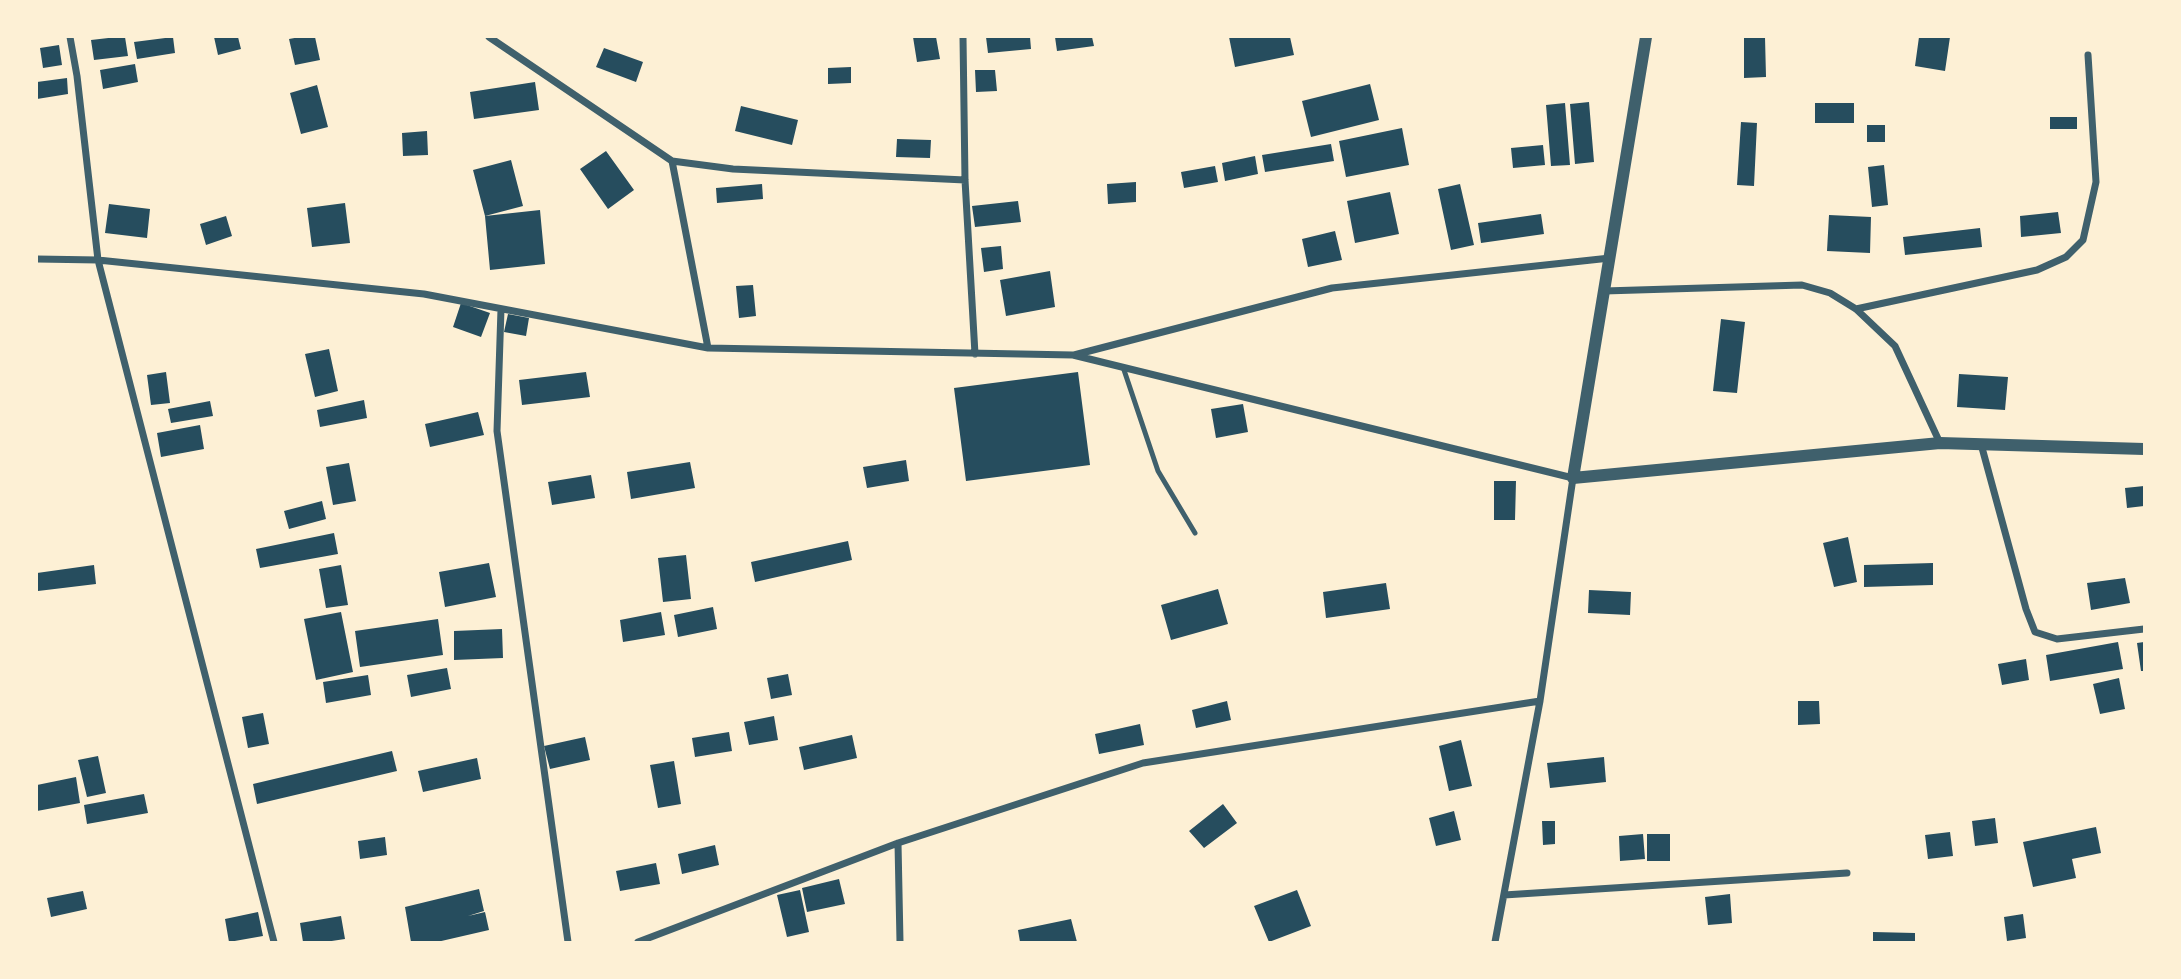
<!DOCTYPE html>
<html>
<head>
<meta charset="utf-8">
<style>
	body { margin:0 }
	#map { position:relative; width:2181px; height:979px; overflow:hidden; background:#fdf0d5; font-family:"Fira Sans",sans-serif }
	canvas { display:block }
	.frame { position:absolute; inset:0; border:38px solid #fdf0d5; pointer-events:none }
</style>
</head>
<body>
<div id="map">
<canvas width="2181" height="979"></canvas>
<div class="frame"></div>
</div>
<script>
const context = document.querySelector('canvas').getContext('2d');
context.lineJoin = 'round';
function fillPath(path, color) { context.fillStyle = color; context.fill(path, 'evenodd'); }
const shape = rows => new Path2D(rows.map(r => 'M' + r).join(''));
function trace(path, color, width, dash) { context.strokeStyle = color; context.lineWidth = width; context.lineCap = dash ? 'butt' : 'round'; context.setLineDash(dash || []); context.stroke(path); }
fillPath(shape([
	[117,37,125,37,128,56,94,60,91,40],
	[173,37,175,53,137,59,134,42],
	[214,37,238,37,241,49,218,55],
	[300,37,315,37,320,60,295,65,289,39],
	[913,37,936,37,940,59,917,62],
	[986,37,1030,37,1031,49,988,53],
	[1055,37,1092,37,1094,46,1057,51],
	[1229,37,1290,37,1294,55,1235,67],
	[1744,37,1765,37,1766,77,1744,78],
	[1919,37,1950,37,1945,71,1915,66],
	[59,45,62,65,43,68,40,48],
	[604,48,643,62,636,82,596,67],
	[135,64,138,82,103,89,100,70],
	[851,67,851,83,828,84,828,68],
	[975,70,995,70,997,91,976,92],
	[67,78,68,94,37,99,37,82],
	[535,82,539,110,474,119,470,92],
	[1370,84,1379,120,1311,137,1302,101],
	[317,85,328,127,301,134,290,93],
	[1589,102,1594,162,1575,164,1570,104],
	[1565,103,1570,165,1551,166,1546,105],
	[1815,103,1854,103,1854,123,1815,123],
	[741,106,798,120,792,145,735,131],
	[2050,117,2077,117,2077,129,2050,129],
	[1741,122,1757,123,1754,186,1737,185],
	[1867,125,1885,125,1885,142,1867,142],
	[1402,128,1409,165,1346,177,1339,141],
	[427,131,428,155,403,156,402,133],
	[897,139,931,140,930,158,896,157],
	[1331,144,1334,161,1265,172,1262,155],
	[1543,145,1545,165,1513,168,1511,148],
	[606,151,634,190,608,209,580,169],
	[1255,156,1258,174,1225,181,1222,163],
	[511,160,523,206,485,216,473,170],
	[1884,165,1888,205,1872,207,1868,167],
	[1215,166,1218,182,1184,188,1181,172],
	[1136,182,1136,202,1108,204,1107,184],
	[762,184,763,199,717,203,716,188],
	[1460,184,1474,245,1451,250,1438,189],
	[1390,192,1399,234,1355,243,1347,201],
	[1018,201,1021,222,975,227,972,206],
	[345,203,350,243,312,247,307,208],
	[109,204,150,209,147,238,105,233],
	[540,210,545,264,490,270,485,216],
	[2058,212,2061,233,2021,237,2020,216],
	[1541,214,1544,234,1481,243,1478,223],
	[1829,215,1871,217,1870,253,1827,251],
	[226,216,232,236,206,245,200,224],
	[1980,228,1982,247,1905,255,1903,237],
	[1335,231,1342,260,1308,267,1302,239],
	[1001,246,1003,269,984,272,981,248],
	[1050,271,1055,307,1006,316,1000,280],
	[753,285,756,316,739,318,736,286],
	[461,303,490,313,481,337,453,327],
	[508,314,529,318,526,336,504,332],
	[1721,319,1745,322,1737,393,1713,391],
	[329,349,338,391,315,397,305,354],
	[166,372,170,403,151,405,147,375],
	[586,372,590,397,522,405,519,380],
	[1078,372,1090,465,966,481,954,388],
	[1959,374,2008,377,2005,410,1957,407],
	[364,400,367,418,320,427,317,410],
	[210,401,213,416,171,423,168,409],
	[1243,404,1248,432,1216,438,1211,409],
	[478,412,484,435,430,447,425,424],
	[200,425,204,449,161,457,157,433],
	[906,460,909,481,867,488,863,467],
	[690,462,695,488,631,499,627,472],
	[349,463,356,501,333,505,326,467],
	[591,475,595,498,552,505,548,482],
	[1494,481,1516,481,1515,520,1494,520],
	[2144,486,2144,506,2127,508,2125,488],
	[322,501,326,519,289,529,284,511],
	[334,533,338,554,260,568,256,549],
	[1848,537,1857,582,1834,587,1823,543],
	[848,541,852,560,755,582,751,562],
	[686,555,691,599,663,602,658,558],
	[489,563,496,597,445,607,439,572],
	[1933,563,1933,585,1864,587,1864,565],
	[94,565,96,584,38,591,37,573],
	[341,565,348,605,326,608,319,569],
	[2125,578,2130,603,2091,610,2087,583],
	[1386,583,1390,609,1326,618,1323,592],
	[1218,589,1228,624,1171,640,1161,605],
	[1589,590,1631,592,1630,615,1588,613],
	[713,607,717,629,678,637,674,615],
	[341,612,353,672,316,680,304,619],
	[661,612,665,635,623,642,620,620],
	[438,619,443,655,360,667,355,631],
	[502,629,503,658,454,660,454,631],
	[2118,642,2123,669,2050,681,2046,655],
	[2144,642,2144,671,2141,671,2137,643],
	[2026,659,2029,680,2002,685,1998,664],
	[447,668,451,689,411,697,407,675],
	[788,674,792,695,771,699,767,678],
	[368,675,371,695,326,703,323,682],
	[2119,678,2125,709,2100,714,2093,684],
	[1227,701,1231,720,1196,728,1192,710],
	[1798,701,1819,701,1820,724,1798,725],
	[263,713,269,744,248,748,242,717],
	[774,716,778,740,749,745,744,722],
	[1140,724,1144,745,1099,754,1095,734],
	[729,732,732,751,695,757,692,738],
	[852,735,857,758,804,770,799,747],
	[585,737,590,760,550,769,544,746],
	[1461,740,1472,786,1449,791,1439,746],
	[392,751,397,771,257,804,253,784],
	[98,756,106,793,87,797,78,760],
	[1604,757,1606,782,1550,788,1547,763],
	[477,758,481,779,423,792,418,771],
	[674,761,681,804,658,808,650,765],
	[76,777,80,803,37,811,37,785],
	[144,794,148,813,87,824,84,805],
	[1223,804,1237,823,1204,848,1189,831],
	[1454,811,1461,840,1436,846,1429,818],
	[1995,818,1998,843,1975,846,1972,821],
	[1542,821,1555,821,1555,844,1543,845],
	[2096,827,2101,853,2072,859,2076,878,2033,887,2023,842],
	[1950,832,1953,856,1928,859,1925,835],
	[1643,834,1645,859,1620,861,1619,836],
	[1647,834,1670,834,1670,861,1647,861],
	[385,837,387,855,360,859,358,841],
	[715,845,719,865,682,874,678,854],
	[656,863,660,884,620,891,616,871],
	[839,879,845,904,807,912,802,888],
	[479,889,484,911,468,916,485,912,489,930,437,942,411,942,405,907],
	[800,890,809,932,787,937,777,895],
	[1297,890,1311,926,1269,942,1254,906],
	[83,891,87,909,51,917,47,898],
	[1730,894,1732,923,1708,925,1705,897],
	[258,912,263,936,229,942,225,919],
	[2023,914,2026,938,2007,941,2004,917],
	[341,916,345,939,325,942,303,942,300,923],
	[1071,919,1077,942,1020,942,1018,930],
	[1873,932,1915,933,1915,942,1873,942]
]), '#264d5e');
trace(shape([
	[1123,367,1158,471,1195,533]
]), '#3f606c', 5);
trace(shape([
	[489,37,672,161,733,169,965,180],
	[963,37,965,180,975,354],
	[672,161,708,348],
	[37,259,98,260,77,76,70,37],
	[1604,291,1802,285,1830,293,1856,309,1895,346,1940,443],
	[501,309,497,431,568,942],
	[1856,309,2037,270,2066,257,2083,240,2096,182,2088,55],
	[1074,355,1332,288,1610,258],
	[1981,444,2026,609,2035,632,2057,639,2144,629],
	[898,843,900,942],
	[1504,895,1847,873],
	[274,942,98,260,424,294,708,348,1073,355,1573,478,1540,701,1495,942],
	[638,942,898,843,1143,763,1540,701]
]), '#3f606c', 7);
trace(shape([
	[1646,37,1573,478,1940,443,2144,449]
]), '#3f606c', 12);
</script>
</body>
</html>
